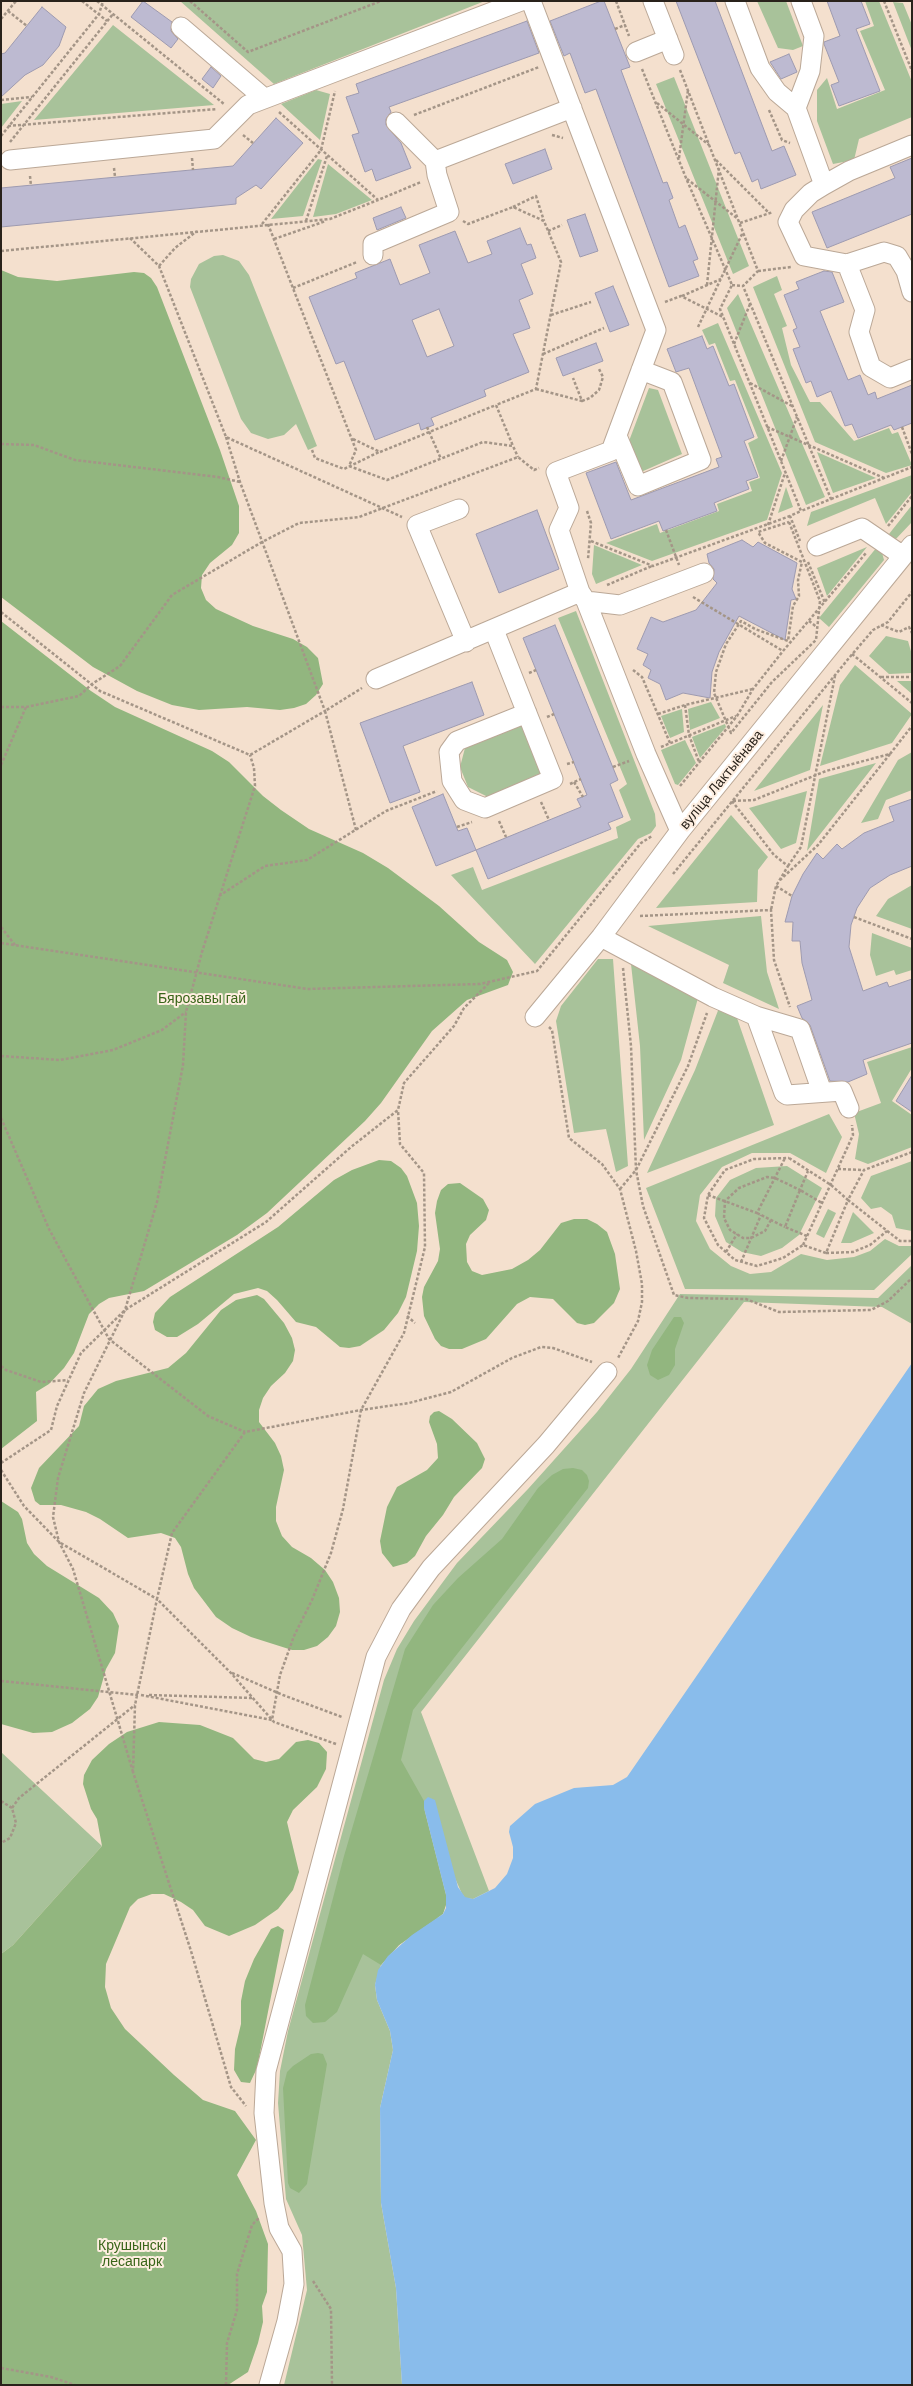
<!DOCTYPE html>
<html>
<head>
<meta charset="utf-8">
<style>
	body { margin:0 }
	#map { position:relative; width:913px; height:2386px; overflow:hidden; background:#f4e0ce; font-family:Arial,sans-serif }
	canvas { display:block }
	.frame { position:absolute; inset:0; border:2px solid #29221b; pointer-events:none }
</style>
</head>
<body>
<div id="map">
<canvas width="913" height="2386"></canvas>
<div class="frame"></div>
</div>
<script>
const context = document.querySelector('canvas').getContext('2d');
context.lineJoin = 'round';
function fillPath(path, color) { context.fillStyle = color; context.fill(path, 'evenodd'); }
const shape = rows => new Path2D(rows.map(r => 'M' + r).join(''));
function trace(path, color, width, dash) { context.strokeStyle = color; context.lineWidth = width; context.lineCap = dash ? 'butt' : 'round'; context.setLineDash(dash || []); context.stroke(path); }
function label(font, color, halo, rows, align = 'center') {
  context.font = font + ' Arial,sans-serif'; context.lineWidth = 4; context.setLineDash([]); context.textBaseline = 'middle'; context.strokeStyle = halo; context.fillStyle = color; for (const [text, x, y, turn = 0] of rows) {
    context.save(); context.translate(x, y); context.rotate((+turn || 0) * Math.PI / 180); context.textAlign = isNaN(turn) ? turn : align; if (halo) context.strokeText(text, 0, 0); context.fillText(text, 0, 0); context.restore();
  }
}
fillPath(shape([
	[180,1,485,1,274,84],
	[757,1,786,1,803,46,793,50,778,48],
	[865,1,879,1,912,82,912,117,859,139,854,160,833,164,817,121,817,90,827,78,837,109,885,90,860,31,874,26],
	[893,2,903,3,912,25,912,51],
	[113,25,214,105,34,120],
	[674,77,749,266,733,274,656,84],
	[316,90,330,94,320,140,281,104],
	[22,101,1,128,1,104],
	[318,159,322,160,303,216,271,219],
	[328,164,372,200,336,214,313,217],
	[223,255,239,261,249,275,317,446,308,450,296,424,284,435,268,439,251,433,241,419,190,287,191,279,199,264,214,256],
	[777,276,782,290,774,294,787,326,782,328,791,365,810,402,820,402,854,441,889,428,892,434,898,432,912,465,886,473,815,442,753,287],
	[738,294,825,497,806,505,727,308],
	[718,323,782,473,767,520,652,561,606,543,657,524,660,533,719,511,717,504,752,491,749,482,760,478,748,443,758,438,735,380,730,381,715,343,709,345,702,330],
	[649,388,658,390,682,454,641,472,629,441],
	[817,452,876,478,833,493],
	[912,475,912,492,886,524,875,498,807,526,811,512],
	[786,487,793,507,778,513],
	[912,505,912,522,894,541,889,534],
	[594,545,642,565,596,584,592,574],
	[867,547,827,596,817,568],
	[877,547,881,549,884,560,829,627,819,618],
	[576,611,655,814,656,826,651,833,638,839,535,964,451,875,473,867,482,890,618,838,616,827,631,820,619,790,627,784,558,618],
	[886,636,908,641,912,655,912,673,889,674,869,656],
	[855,665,912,714,892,743,820,766,840,685],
	[897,681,912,681,912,694],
	[711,702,720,718,690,730,688,709],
	[823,705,810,770,754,791],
	[682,709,684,732,670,738,661,716],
	[525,723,545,774,488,797,468,787,460,767,465,748],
	[725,724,726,727,700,758,692,737],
	[685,740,696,763,678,785,675,784,661,750],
	[912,752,912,790,886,800,878,819,861,823,898,760],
	[876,763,807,851,819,779],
	[807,791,796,843,781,849,749,808],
	[731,815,768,857,758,870,757,902,656,908],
	[912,885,912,929,876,916,888,899],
	[761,916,767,972,779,1009,723,983,729,965,648,926],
	[872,933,912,948,912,970,896,975,894,970,876,976,870,955],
	[598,959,613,959,628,1166,616,1172,606,1129,574,1133,556,1021,561,1006],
	[631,964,698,998,681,1060,644,1140,640,1046],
	[719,1008,737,1018,774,1125,647,1173,695,1070],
	[912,1047,912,1068,892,1101,912,1115,912,1147,868,1164,855,1159,859,1134,854,1113,881,1103,867,1062],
	[829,1114,842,1137,826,1173,790,1153,752,1153,722,1167,700,1195,696,1221,710,1249,731,1266,750,1274,771,1272,801,1254,827,1260,854,1257,870,1251,885,1239,899,1246,912,1246,912,1254,874,1290,685,1289,646,1188],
	[912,1161,912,1231,896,1228,892,1215,881,1207,871,1209,861,1198,871,1176],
	[787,1166,822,1188,799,1235,782,1248,761,1256,742,1252,726,1242,715,1216,716,1198,730,1180,756,1168],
	[828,1209,836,1213,824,1238,816,1234],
	[853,1212,874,1233,851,1243,841,1243],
	[912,1265,912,1324,882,1307,744,1302,421,1712,489,1891,473,1899,465,1898,462,1894,424,1808,446,1895,437,1919,399,1945,381,1965,375,1985,377,2000,390,2031,393,2050,380,2108,381,2203,396,2288,402,2385,284,2385,307,2290,302,2235,286,2199,278,2103,280,2071,288,2031,384,1680,397,1649,414,1621,457,1563,528,1489,597,1412,631,1369,680,1294,878,1298],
	[1,1752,102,1846,13,1945,1,1954]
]), '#a8c29a');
fillPath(shape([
	[1,270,18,277,57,281,134,272,144,273,151,278,157,287,220,450,239,506,239,533,232,545,210,563,202,575,201,588,206,600,216,609,253,626,293,639,307,647,318,658,323,684,316,695,306,704,294,708,280,710,247,707,199,710,172,705,137,691,93,667,1,597],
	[1,621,91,691,115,707,212,751,229,762,263,796,281,810,309,829,363,853,388,868,439,906,479,942,507,960,513,972,508,985,467,1000,432,1031,381,1103,365,1121,267,1213,237,1235,144,1291,109,1298,99,1304,89,1314,74,1353,64,1368,49,1384,36,1392,37,1421,1,1449],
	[379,1160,391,1161,401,1168,407,1176,417,1203,419,1226,417,1251,406,1297,398,1313,384,1330,360,1346,349,1348,340,1347,316,1327,296,1322,277,1300,267,1291,258,1288,234,1294,198,1324,177,1337,167,1337,155,1330,153,1322,155,1313,170,1297,278,1227,334,1180,352,1170],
	[460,1183,483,1199,489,1210,486,1220,470,1235,466,1244,467,1262,472,1271,482,1275,512,1269,528,1260,540,1250,561,1223,574,1219,587,1219,597,1224,607,1232,615,1254,620,1289,614,1303,594,1323,585,1325,577,1323,553,1299,530,1297,517,1304,486,1339,462,1349,449,1349,441,1346,435,1339,424,1316,422,1297,424,1287,438,1261,440,1249,435,1213,437,1201,441,1190,448,1184],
	[257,1295,264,1299,284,1323,292,1338,295,1350,293,1361,285,1373,271,1386,263,1398,259,1410,259,1422,275,1443,281,1456,284,1470,276,1507,276,1521,282,1536,292,1547,311,1558,325,1570,333,1582,339,1598,340,1612,336,1626,328,1637,317,1646,304,1650,292,1650,251,1637,232,1628,216,1617,194,1588,188,1574,181,1547,175,1538,161,1533,128,1538,100,1519,86,1512,61,1505,40,1505,35,1501,31,1488,39,1468,79,1426,84,1406,98,1389,116,1381,168,1368,186,1353,221,1310,236,1300],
	[674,1317,681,1317,684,1323,675,1349,675,1365,669,1375,658,1380,650,1375,647,1365,652,1350],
	[439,1411,452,1419,477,1443,485,1459,482,1468,454,1497,443,1515,426,1536,415,1556,407,1563,393,1567,382,1553,380,1541,387,1507,397,1487,427,1470,438,1458,437,1444,429,1422,430,1416,434,1412],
	[573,1468,582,1470,587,1475,589,1481,588,1488,413,1710,401,1760,424,1801,424,1808,446,1895,447,1902,443,1914,399,1945,381,1965,363,1954,337,2012,325,2022,313,2023,306,2016,305,2005,344,1856,405,1649,433,1605,458,1578,502,1539,538,1488,552,1475,563,1469],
	[1,1501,18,1512,22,1519,27,1543,34,1554,47,1566,99,1598,113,1613,119,1626,115,1653,106,1669,98,1697,90,1709,72,1723,52,1732,33,1733,1,1724],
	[159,1722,200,1725,233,1738,254,1759,266,1762,279,1759,296,1742,308,1740,319,1743,327,1752,326,1769,317,1787,293,1810,287,1822,299,1872,293,1890,278,1909,255,1925,229,1936,205,1926,193,1910,181,1902,164,1894,152,1894,138,1899,130,1907,106,1964,105,1987,111,2008,125,2029,174,2075,203,2100,235,2111,256,2140,237,2175,256,2211,268,2244,267,2292,262,2306,263,2322,258,2343,248,2372,228,2385,1,2385,1,1954,13,1945,102,1846,97,1819,91,1809,83,1784,84,1775,92,1760,109,1744,127,1732],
	[278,1926,284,1930,257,2068,250,2083,241,2082,234,2070,235,2049,241,2024,241,2001,245,1981,254,1959,271,1929],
	[318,2053,323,2054,327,2064,307,2184,299,2193,290,2188,288,2183,283,2088,287,2072,293,2066,311,2054]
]), '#92b67f');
fillPath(shape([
	[912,1363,912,2385,402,2385,396,2288,381,2203,380,2108,393,2050,390,2031,377,2000,375,1985,378,1970,388,1956,412,1935,443,1914,446,1908,446,1895,424,1808,424,1801,428,1797,435,1800,458,1887,465,1897,473,1899,495,1888,507,1874,513,1858,513,1847,509,1832,510,1826,535,1804,574,1788,613,1785,627,1777]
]), '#89bceb');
const building = shape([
	[143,1,172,22,171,31,178,39,171,48,131,17,143,1],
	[601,1,604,1,630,67,621,70,663,183,667,182,673,198,669,200,679,228,685,225,698,259,693,261,699,276,669,287,596,89,585,93,570,53,564,56,550,21,601,1],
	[676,1,715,1,772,151,784,146,796,175,761,189,758,179,752,182,740,152,735,154,676,1],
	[827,1,861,1,870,24,856,29,880,91,839,106,831,85,839,82,824,44,824,42,840,36,827,1],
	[42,7,66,27,59,46,43,65,25,75,1,97,1,54,5,53,42,7],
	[527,21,539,53,389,107,391,112,386,119,386,125,401,143,411,168,376,181,372,169,365,172,352,135,359,133,346,97,359,93,356,84,527,21],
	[789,54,797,72,781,79,770,62,789,54],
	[211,67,221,76,213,88,202,79,211,67],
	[276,118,303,143,261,189,256,185,236,198,236,204,1,227,1,188,233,166,276,118],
	[545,149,552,169,513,184,505,164,545,149],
	[912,158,912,214,827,248,812,212,895,178,890,167,912,158],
	[401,207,406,218,377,230,373,218,401,207],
	[585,214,598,251,580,257,567,220,585,214],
	[520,228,527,245,531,244,536,258,521,264,533,294,519,300,530,328,513,334,529,372,484,390,486,396,431,418,434,425,421,430,419,423,375,440,344,361,336,364,309,297,357,278,355,273,390,259,400,285,430,273,419,245,455,231,468,263,492,254,487,241,520,228],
	[439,309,454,346,427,357,412,320,439,309],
	[824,271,832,272,844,302,820,311,848,380,860,375,868,395,875,392,877,399,912,385,912,423,894,430,891,425,858,438,852,424,845,426,831,391,817,397,811,381,806,383,793,349,800,347,793,330,797,328,784,295,799,289,796,282,824,271],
	[613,286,629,325,610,332,595,293,613,286],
	[702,336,707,349,713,346,729,386,734,384,754,437,744,441,758,477,746,481,749,489,714,503,717,511,663,531,659,521,611,539,586,473,616,462,631,500,719,467,716,459,722,457,689,368,676,372,667,349,702,336],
	[596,343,603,361,563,376,556,358,596,343],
	[537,510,559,569,499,593,476,534,537,510],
	[742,540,753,547,758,542,797,563,792,589,796,599,791,600,785,640,739,616,719,652,712,672,710,698,683,693,666,700,660,684,648,678,651,670,643,665,648,654,637,649,651,617,663,622,696,610,717,583,713,579,714,569,709,563,707,554,742,540],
	[555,625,618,780,610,784,623,817,608,823,611,829,488,879,476,850,581,807,577,799,587,795,523,638,555,625],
	[472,682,484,715,403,746,420,792,390,803,360,723,472,682],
	[443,794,458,831,467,828,476,850,436,866,412,807,443,794],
	[912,799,912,866,890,875,870,888,857,908,851,925,849,947,863,991,887,982,889,987,912,979,912,1043,863,1060,867,1074,848,1082,830,1081,810,1025,802,1018,797,1006,812,1000,802,963,800,941,792,941,793,922,785,922,792,896,803,874,817,853,823,859,837,844,842,849,864,833,894,821,889,807,912,799],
	[912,1075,912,1112,896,1101,912,1075]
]);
fillPath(building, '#bdbad1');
trace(building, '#9d9ab0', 1);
const minor = shape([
	[531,1,656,330,611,451,556,472,569,508,559,530,580,592,586,601,646,754,680,831],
	[653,1,674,55],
	[735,1,760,68,777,92,796,108,824,185],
	[181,27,264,98],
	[636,52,668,39],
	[796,108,810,71,814,36,801,1],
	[396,122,435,161,572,108],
	[912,145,849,171,824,185,811,193,794,210,788,222,804,256,847,264,884,252,897,256,906,271,912,292],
	[10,160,214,139,248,105,521,1],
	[373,255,373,244,449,212,437,175,435,161],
	[847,264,865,310,859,332,871,367,890,378,912,369],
	[617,436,638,486,701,460,672,382,641,370],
	[459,509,417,525,466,642],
	[817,546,862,528,903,556],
	[586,601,620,605,704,573],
	[494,630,553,779,485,808,464,800,452,781,449,752,457,741,527,713],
	[376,679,580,592],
	[601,937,713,997,756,1016,784,1093,787,1095,842,1091,849,1108],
	[756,1016,800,1029,822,1092],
	[535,1017,601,937,680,831,912,545],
	[269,2385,287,2321,294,2284,292,2251,279,2228,274,2203,264,2113,266,2071,376,1657,401,1609,431,1568,546,1445,607,1372]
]);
trace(minor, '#bba897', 21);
trace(shape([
	[82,1,107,21],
	[97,1,224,104],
	[190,1,248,52,381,1],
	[616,1,629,36],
	[884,1,912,71],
	[8,11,27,26],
	[1,19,16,1],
	[615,29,625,25],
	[642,69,686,178,732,285,720,309,801,511,790,516,800,541],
	[680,70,758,271,743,286,831,499,801,511],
	[1,100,32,97],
	[657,103,709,145],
	[769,110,782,140,790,143],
	[279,112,378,200,421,182],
	[414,115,539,67],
	[8,126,217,109],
	[243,135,253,143],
	[552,135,563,138],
	[1,136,99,14,103,1],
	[10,142,113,14],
	[192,158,193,170],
	[679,158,688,90],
	[716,160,769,213],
	[114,168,115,177],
	[30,176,31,186],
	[687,179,738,219],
	[513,207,536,196,544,221],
	[306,221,327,156],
	[463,221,468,224,513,207,544,221,561,262,536,389,496,405,513,446],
	[740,223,773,212],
	[262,224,321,150,335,91],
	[268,224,356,450,349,466,387,480,483,442,513,446,518,457],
	[548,231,562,225],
	[130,238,159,266,226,437,402,517],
	[274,239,326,221],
	[1,251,330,219,378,200],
	[159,266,175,248,197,231],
	[758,271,791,267],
	[707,285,719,168],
	[732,285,743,286],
	[293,288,357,262],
	[682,296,721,279],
	[665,302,681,296,723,317],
	[551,315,591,302],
	[698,327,743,232],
	[734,344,750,304],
	[543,354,604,328],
	[750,383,792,406],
	[536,389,582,401,573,378],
	[582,401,590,398,599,390,603,377,599,369],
	[427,427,441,459],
	[767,427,884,478],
	[902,427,912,454],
	[226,437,240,482,325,711,250,755],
	[353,439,380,452,496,405],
	[1,444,34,445,75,460,218,477,240,482],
	[312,450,315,458,344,469,379,452],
	[781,461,797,417],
	[831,499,912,467],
	[587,511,591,523,588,559],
	[789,522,820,601,816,640,772,682,731,733,714,693,716,672,726,644,741,621,755,629,788,641,793,606,799,596,798,580,802,562,765,543,758,532,789,522],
	[768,525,785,473],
	[888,526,912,496],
	[666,530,679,565],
	[591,541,653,566,790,516],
	[808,562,825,603],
	[607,585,652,566],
	[693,597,783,651],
	[1,612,100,691,250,755],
	[809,621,818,628],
	[881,625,899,632,909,627,912,633],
	[852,654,912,703],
	[633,670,642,677,670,743],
	[529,673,536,670],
	[881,677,912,677],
	[685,705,689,735,699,762],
	[1,707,26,707,79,696,92,684,120,666,172,595,262,542,299,523,359,517,518,457,534,470,539,468],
	[658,714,685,705,753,689],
	[547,717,554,714],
	[661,747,736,716],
	[890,754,912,726],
	[567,764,574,762],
	[1,765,26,707],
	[613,767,629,761],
	[574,782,583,797],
	[570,784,581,779],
	[680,786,737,716,753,689,783,651,866,553],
	[732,801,774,855,788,866,776,886,771,910],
	[733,801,754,800,826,771,890,754,818,845,780,880],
	[541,802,549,820],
	[499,821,506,837],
	[457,827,472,822],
	[356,830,325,711,362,688],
	[788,866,801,847,835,676],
	[673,874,849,658,873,630,888,622,912,592],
	[776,886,792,896],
	[219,896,265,866,307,860,386,811,437,791],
	[640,916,771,910,774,960,790,1007],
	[854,917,912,939],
	[1,927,15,945],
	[1,943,307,989,480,984,537,971,641,843,652,836],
	[623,968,631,1046,636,1170,643,1206,674,1295,688,1298,746,1299,779,1312,871,1310,888,1301,912,1278],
	[549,1027,552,1030,569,1138,602,1164,620,1189,636,1251,642,1284,642,1302,638,1321,618,1358],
	[1,1056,60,1060,113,1050,162,1030,186,1012],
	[1,1118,49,1229,109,1339,208,1416,245,1432],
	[912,1152,864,1170,848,1200,900,1241,912,1241],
	[789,1158,831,1185,848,1200,826,1253,803,1245,783,1258,757,1266,735,1260,718,1245,704,1218,708,1195,725,1170,754,1159,789,1158],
	[838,1169,864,1170],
	[620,1189,636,1170,688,1066,707,1013],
	[708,1195,757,1213,785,1158],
	[757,1213,785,1227],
	[771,1220,765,1231,751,1238,743,1238,730,1230,724,1218,725,1201,739,1188,767,1177,775,1178,800,1190,808,1171],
	[807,1236,785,1227,800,1190,822,1203],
	[803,1245,853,1135,852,1125],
	[726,1252,737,1234],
	[826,1253,853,1252,870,1245,887,1231],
	[741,1262,761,1215],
	[407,1316,415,1323],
	[1,1366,6,1370,41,1382,68,1380],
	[1,1463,51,1430,57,1406,81,1353,125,1310,266,1222,351,1147,398,1110,404,1083,454,1026,464,1008,489,983],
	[1,1470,24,1506,59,1542,157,1599,135,1705,133,1772,191,1951,231,2087,246,2106],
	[232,1673,283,1695,342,1717],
	[1,1681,138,1695],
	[141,1695,272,1720,280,1675,294,1636,312,1600,331,1553,343,1509,361,1410,404,1333,425,1247,424,1173,400,1144,398,1110],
	[149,1695,253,1698],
	[336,1744,274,1722,230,1672,157,1599,172,1533,245,1432,361,1410,409,1403,451,1392,512,1358,541,1347,553,1348,592,1362],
	[133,1772,73,1569,59,1542,53,1517,58,1478,84,1393,125,1310,157,1202,183,1065,186,1012,202,952,255,786,254,768,250,755],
	[1,1801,12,1808,16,1823,10,1838,1,1843],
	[12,1808,19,1798,135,1705],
	[313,2281,331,2309,332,2385],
	[1,2368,51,2377,75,2385],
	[226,2385,227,2343,237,2310,237,2274,252,2225,259,2218]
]), '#a49587', 2.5, [3, 2]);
trace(minor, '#fff', 19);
label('14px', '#29221b', '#feeee0', [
	["вуліца Лактыёнава",722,780,-51]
]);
label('14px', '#396519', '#feeee0', [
	["Бярозавы гай",202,999],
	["Крушынскі",132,2246],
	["лесапарк",132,2262]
]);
</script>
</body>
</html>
